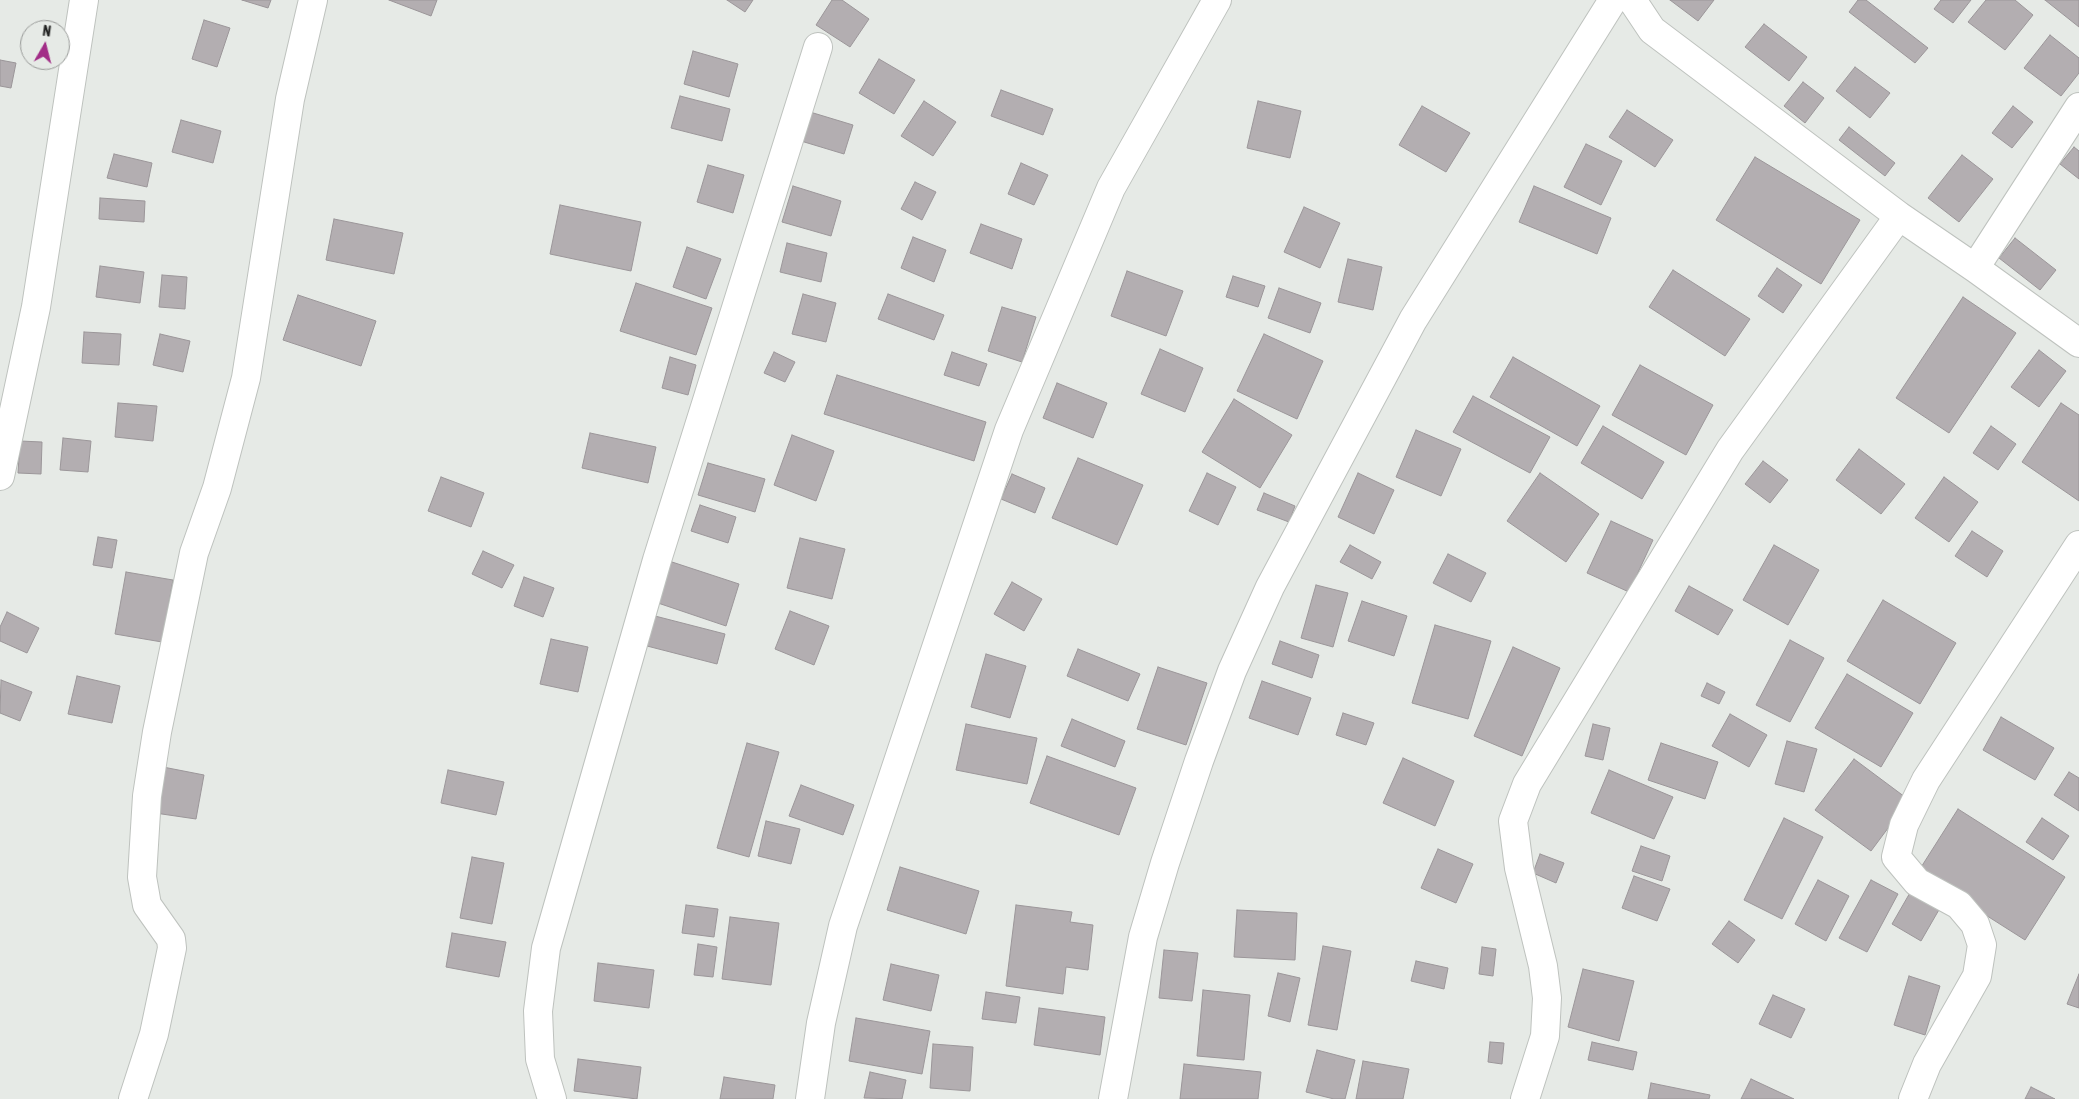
<!DOCTYPE html>
<html>
<head>
<meta charset="utf-8">
<style>
	body { margin:0 }
	#map { position:relative; width:2079px; height:1099px; overflow:hidden; background:#e6eae6; font-family:"Asap Condensed",sans-serif }
	canvas { display:block }
	.north { position:absolute; left:20px; top:20px; width:50px; height:50px; box-sizing:border-box; background:#e6eae6; border:1px solid #989a98; border-radius:50%; rotate:8deg; font-size:14px; font-weight:700; line-height:20px; text-align:center; color:#222322 }
	.north::after { content:''; display:block; margin:auto; width:18px; height:22px; background:#a22d87; clip-path:polygon(50% 0,100% 100%,50% 72%,0 100%) }
</style>
</head>
<body>
<div id="map">
<canvas width="2079" height="1099"></canvas>
<div class="north">N</div>
</div>
<script>
const context = document.querySelector('canvas').getContext('2d');
context.lineJoin = 'round';
function fillPath(path, color) { context.fillStyle = color; context.fill(path, 'evenodd'); }
const shape = rows => new Path2D(rows.map(r => 'M' + r).join(''));
function trace(path, color, width, dash) { context.strokeStyle = color; context.lineWidth = width; context.lineCap = dash ? 'butt' : 'round'; context.setLineDash(dash || []); context.stroke(path); }
const building = shape([
	[242,0,271,0,268,8,242,0],
	[389,0,437,0,431,16,389,0],
	[727,0,753,0,745,12,727,0],
	[832,0,842,0,869,19,850,47,816,25,832,0],
	[1670,0,1714,0,1698,21,1670,0],
	[1858,0,1866,0,1928,48,1915,63,1849,12,1858,0],
	[1941,0,1971,0,1953,23,1934,9,1941,0],
	[1986,0,2015,0,2033,15,2005,50,1968,22,1986,0],
	[2045,0,2079,0,2079,27,2045,0],
	[204,20,230,28,217,67,192,59,204,20],
	[1764,24,1807,57,1789,81,1745,47,1764,24],
	[2050,35,2079,58,2079,73,2061,96,2024,68,2050,35],
	[693,51,738,64,729,97,684,84,693,51],
	[879,59,915,80,894,114,859,93,879,59],
	[0,60,16,63,11,88,0,86,0,60],
	[1855,67,1890,93,1870,118,1836,91,1855,67],
	[1803,82,1824,98,1805,123,1784,106,1803,82],
	[1001,90,1053,109,1043,135,991,116,1001,90],
	[680,96,730,109,722,141,671,128,680,96],
	[924,101,956,122,933,156,901,136,924,101],
	[1258,101,1301,111,1290,158,1247,148,1258,101],
	[1422,106,1470,133,1446,172,1399,145,1422,106],
	[2013,106,2033,122,2012,148,1992,133,2013,106],
	[1627,110,1673,140,1655,167,1609,137,1627,110],
	[810,112,853,125,844,154,801,141,810,112],
	[181,120,221,131,213,163,172,152,181,120],
	[1849,127,1895,163,1885,176,1839,140,1849,127],
	[1586,144,1622,161,1601,205,1564,187,1586,144],
	[2074,147,2079,151,2079,179,2060,164,2074,147],
	[114,154,152,163,147,187,107,178,114,154],
	[1962,155,1993,179,1959,222,1928,198,1962,155],
	[1755,157,1860,220,1821,284,1716,220,1755,157],
	[1021,163,1048,175,1034,205,1008,194,1021,163],
	[708,165,744,175,733,213,697,202,708,165],
	[915,182,936,192,922,220,901,209,915,182],
	[793,186,841,201,831,236,782,222,793,186],
	[1534,186,1611,218,1597,254,1519,222,1534,186],
	[100,198,145,201,144,222,99,219,100,198],
	[560,205,641,222,631,271,550,254,560,205],
	[1304,207,1340,223,1320,268,1284,252,1304,207],
	[334,219,403,233,394,274,326,260,334,219],
	[981,224,1022,239,1012,269,970,253,981,224],
	[913,237,946,250,934,282,901,268,913,237],
	[2015,238,2056,270,2040,290,1999,258,2015,238],
	[787,243,827,253,821,282,780,272,787,243],
	[687,247,721,259,706,299,673,287,687,247],
	[1348,259,1382,267,1373,310,1338,302,1348,259],
	[100,266,144,272,140,303,96,297,100,266],
	[1777,268,1802,285,1783,313,1758,296,1777,268],
	[1673,270,1750,319,1725,356,1649,307,1673,270],
	[1127,271,1183,291,1166,336,1111,316,1127,271],
	[162,275,187,277,185,309,159,307,162,275],
	[1233,276,1265,286,1258,307,1226,297,1233,276],
	[636,283,712,308,696,355,620,331,636,283],
	[1279,288,1321,303,1310,333,1268,318,1279,288],
	[803,294,836,303,826,342,792,334,803,294],
	[888,294,944,315,934,340,878,319,888,294],
	[298,295,376,321,361,366,283,340,298,295],
	[1963,297,2016,333,1949,433,1896,398,1963,297],
	[1002,307,1036,317,1022,362,988,351,1002,307],
	[84,332,121,334,119,365,82,363,84,332],
	[160,334,190,341,183,372,153,365,160,334],
	[1264,334,1323,361,1297,419,1237,391,1264,334],
	[1160,349,1203,368,1185,412,1141,394,1160,349],
	[2039,350,2066,371,2039,407,2011,387,2039,350],
	[774,352,795,362,785,382,764,373,774,352],
	[952,352,987,364,979,386,944,375,952,352],
	[670,357,696,365,688,395,662,388,670,357],
	[1513,357,1600,406,1577,446,1490,397,1513,357],
	[1640,365,1713,405,1686,455,1612,415,1640,365],
	[837,375,986,422,974,461,824,414,837,375],
	[1057,383,1107,403,1093,438,1043,418,1057,383],
	[1473,396,1550,437,1530,473,1453,432,1473,396],
	[1234,399,1292,435,1260,488,1202,452,1234,399],
	[118,403,157,406,153,441,115,437,118,403],
	[2061,403,2079,415,2079,501,2022,462,2061,403],
	[1603,426,1664,462,1642,499,1581,463,1603,426],
	[1991,426,2016,444,1998,470,1973,453,1991,426],
	[1416,430,1461,449,1441,496,1396,477,1416,430],
	[590,433,656,447,648,483,582,468,590,433],
	[792,435,834,451,816,501,774,485,792,435],
	[63,438,91,441,88,472,60,470,63,438],
	[20,441,42,442,41,474,18,473,20,441],
	[1859,449,1905,484,1881,514,1836,480,1859,449],
	[1078,458,1143,485,1117,545,1052,518,1078,458],
	[1763,461,1788,480,1770,503,1745,484,1763,461],
	[708,463,765,479,755,512,698,495,708,463],
	[1207,473,1236,487,1218,525,1189,511,1207,473],
	[1358,473,1394,490,1374,534,1338,517,1358,473],
	[1540,473,1599,514,1566,562,1507,521,1540,473],
	[1012,474,1045,488,1035,513,1001,499,1012,474],
	[441,477,484,493,471,527,428,511,441,477],
	[1944,477,1978,502,1949,542,1915,518,1944,477],
	[1264,493,1295,506,1289,522,1257,510,1264,493],
	[700,505,736,517,728,543,691,531,700,505],
	[1611,521,1653,540,1629,592,1587,573,1611,521],
	[1972,531,2003,551,1987,577,1955,556,1972,531],
	[98,537,117,540,112,568,93,565,98,537],
	[800,538,845,549,832,599,787,588,800,538],
	[1350,545,1381,562,1372,579,1340,562,1350,545],
	[1774,545,1819,570,1788,625,1743,600,1774,545],
	[483,551,514,565,502,588,472,574,483,551],
	[1448,554,1486,573,1471,602,1433,583,1448,554],
	[669,561,739,584,726,626,655,602,669,561],
	[126,572,173,580,162,642,115,634,126,572],
	[524,577,554,588,543,617,514,606,524,577],
	[1012,582,1042,599,1024,631,994,614,1012,582],
	[1316,585,1348,593,1333,647,1301,638,1316,585],
	[1689,586,1733,610,1718,635,1675,611,1689,586],
	[1883,600,1956,643,1920,704,1847,661,1883,600],
	[1362,601,1407,616,1394,656,1348,641,1362,601],
	[790,611,829,626,814,665,775,649,790,611],
	[7,612,39,628,27,653,0,641,0,627,7,612],
	[655,616,725,634,717,664,647,646,655,616],
	[1435,625,1491,641,1468,719,1412,703,1435,625],
	[551,639,588,647,578,692,540,684,551,639],
	[1790,640,1824,658,1790,722,1756,705,1790,640],
	[1280,641,1319,655,1312,678,1272,664,1280,641],
	[1513,647,1560,668,1522,756,1474,736,1513,647],
	[1078,649,1140,674,1128,701,1067,676,1078,649],
	[986,654,1026,666,1010,718,971,707,986,654],
	[1158,667,1207,683,1186,745,1137,729,1158,667],
	[1847,674,1913,713,1881,767,1815,728,1847,674],
	[77,676,120,686,112,723,68,714,77,676],
	[1,680,32,692,20,721,0,713,1,680],
	[1262,681,1311,698,1298,735,1249,718,1262,681],
	[1707,683,1725,692,1719,704,1701,696,1707,683],
	[1343,713,1374,723,1366,745,1336,735,1343,713],
	[1730,714,1767,735,1749,767,1712,746,1730,714],
	[2001,717,2054,748,2035,780,1983,750,2001,717],
	[1072,719,1125,741,1115,767,1061,746,1072,719],
	[966,724,1037,738,1027,784,956,770,966,724],
	[1593,724,1610,728,1603,760,1585,756,1593,724],
	[1787,741,1817,749,1804,792,1775,784,1787,741],
	[747,743,779,752,749,857,717,848,747,743],
	[1661,743,1718,762,1705,799,1648,780,1661,743],
	[1047,756,1136,788,1119,835,1030,803,1047,756],
	[1403,758,1454,781,1435,826,1383,803,1403,758],
	[1854,759,1909,800,1871,851,1815,810,1854,759],
	[163,767,204,775,196,819,155,813,163,767],
	[448,770,504,782,496,815,441,803,448,770],
	[1609,770,1673,797,1654,839,1591,813,1609,770],
	[2069,772,2079,778,2079,811,2054,795,2069,772],
	[801,785,854,805,843,835,789,816,801,785],
	[1958,809,2065,877,2025,940,1918,872,1958,809],
	[1784,818,1823,837,1782,919,1744,900,1784,818],
	[2042,818,2069,836,2053,860,2026,842,2042,818],
	[766,821,800,829,791,864,758,856,766,821],
	[1641,846,1670,856,1662,881,1632,871,1641,846],
	[1438,849,1473,864,1456,903,1421,888,1438,849],
	[1540,854,1564,863,1556,883,1533,873,1540,854],
	[472,857,504,863,492,924,460,918,472,857],
	[900,867,979,891,966,934,887,910,900,867],
	[1634,876,1670,889,1657,921,1622,908,1634,876],
	[1818,880,1849,896,1826,941,1795,924,1818,880],
	[1871,880,1898,894,1867,952,1839,938,1871,880],
	[1911,891,1940,908,1921,941,1892,924,1911,891],
	[686,905,718,909,714,937,682,933,686,905],
	[1016,905,1072,912,1070,922,1093,925,1088,970,1066,967,1063,994,1006,986,1016,905],
	[1237,910,1297,913,1295,960,1234,957,1237,910],
	[730,917,779,923,771,985,722,979,730,917],
	[1729,921,1755,940,1738,963,1712,944,1729,921],
	[452,933,506,942,499,977,446,967,452,933],
	[698,944,717,947,713,977,694,975,698,944],
	[1323,946,1351,951,1337,1030,1308,1025,1323,946],
	[1482,947,1496,949,1493,976,1479,974,1482,947],
	[1164,950,1198,953,1192,1001,1159,998,1164,950],
	[1416,961,1448,968,1444,989,1411,981,1416,961],
	[598,963,654,970,649,1008,594,1001,598,963],
	[891,964,939,975,931,1011,883,1000,891,964],
	[1583,969,1634,981,1619,1041,1568,1027,1583,969],
	[1278,973,1300,978,1290,1022,1268,1016,1278,973],
	[2079,974,2079,1008,2067,1004,2079,974],
	[1909,976,1940,986,1925,1035,1894,1025,1909,976],
	[1203,990,1250,995,1244,1060,1197,1056,1203,990],
	[986,992,1020,997,1016,1023,982,1019,986,992],
	[1773,995,1805,1009,1791,1038,1759,1024,1773,995],
	[1039,1008,1105,1017,1100,1055,1034,1045,1039,1008],
	[856,1018,930,1031,922,1074,849,1061,856,1018],
	[1490,1042,1504,1043,1502,1064,1488,1062,1490,1042],
	[1592,1042,1637,1052,1633,1070,1588,1060,1592,1042],
	[933,1044,973,1047,970,1091,930,1088,933,1044],
	[1317,1050,1355,1060,1345,1099,1334,1099,1306,1092,1317,1050],
	[578,1059,641,1067,637,1099,574,1091,578,1059],
	[1363,1061,1409,1069,1403,1099,1356,1099,1363,1061],
	[1184,1064,1261,1072,1258,1099,1180,1099,1184,1064],
	[870,1072,906,1080,902,1099,864,1098,870,1072],
	[724,1077,775,1085,773,1099,720,1099,724,1077],
	[1751,1079,1794,1099,1741,1099,1751,1079],
	[1651,1083,1710,1095,1709,1099,1648,1099,1651,1083],
	[2031,1087,2055,1099,2025,1099,2031,1087]
]);
fillPath(building, '#b3aeb1');
trace(building, '#9b9699', 1);
const minor = shape([
	[1632,0,1652,30,1899,216,1975,268,2079,343],
	[1975,268,2079,107],
	[0,476,36,307,84,0],
	[133,1099,154,1034,172,948,171,939,147,905,142,877,147,796,157,732,194,553,217,488,246,378,290,99,313,0],
	[552,1099,540,1059,538,1011,546,948,657,560,818,47],
	[810,1099,821,1023,843,926,1009,430,1111,188,1217,0],
	[1113,1099,1143,937,1165,863,1199,761,1232,671,1270,587,1413,320,1613,0],
	[1525,1099,1545,1036,1547,998,1543,966,1519,868,1513,821,1527,784,1730,450,1899,216],
	[1913,1099,1927,1064,1977,976,1982,945,1975,924,1959,905,1917,882,1896,857,1904,825,1926,780,2079,545]
]);
trace(minor, '#bec2be', 30);
trace(minor, '#fff', 28);
</script>
</body>
</html>
